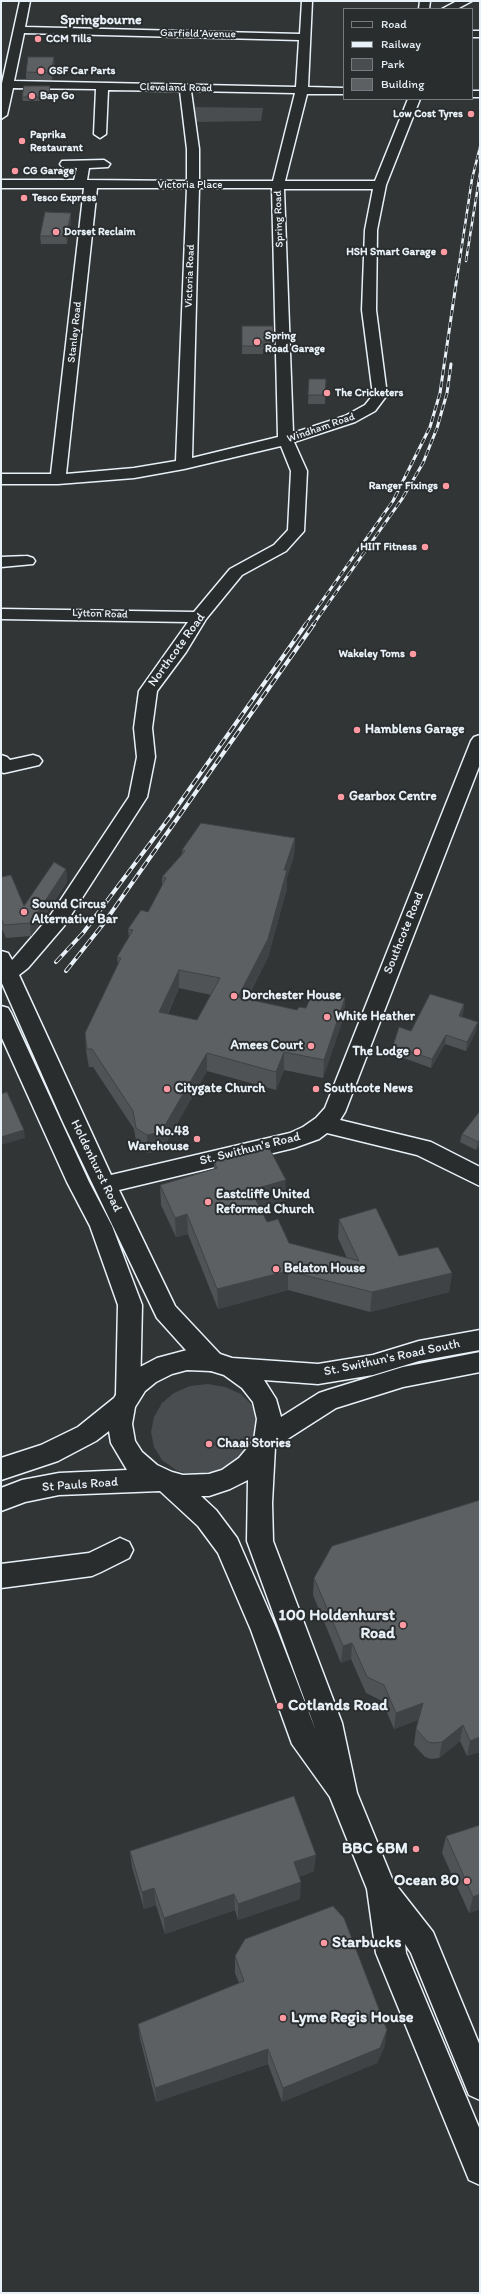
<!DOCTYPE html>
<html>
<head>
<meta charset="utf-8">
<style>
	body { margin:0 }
	#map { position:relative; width:481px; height:2294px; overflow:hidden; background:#323536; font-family:Itim,sans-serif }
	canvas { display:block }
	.frame { position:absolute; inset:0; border:2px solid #e8f1f8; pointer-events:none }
	.legend { position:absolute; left:343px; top:8px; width:130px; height:92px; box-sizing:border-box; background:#2a2d2e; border:1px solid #767b7f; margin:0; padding:5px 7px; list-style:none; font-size:12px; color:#e8f1f8 }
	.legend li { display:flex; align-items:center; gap:8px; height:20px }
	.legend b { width:20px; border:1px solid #767b7f }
</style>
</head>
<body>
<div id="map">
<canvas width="481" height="2294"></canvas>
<div class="frame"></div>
<ul class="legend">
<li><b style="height:5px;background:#2a2d2e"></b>Road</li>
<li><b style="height:5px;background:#e8f1f8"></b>Railway</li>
<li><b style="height:11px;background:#494d4f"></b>Park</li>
<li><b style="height:11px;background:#5c6063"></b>Building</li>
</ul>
</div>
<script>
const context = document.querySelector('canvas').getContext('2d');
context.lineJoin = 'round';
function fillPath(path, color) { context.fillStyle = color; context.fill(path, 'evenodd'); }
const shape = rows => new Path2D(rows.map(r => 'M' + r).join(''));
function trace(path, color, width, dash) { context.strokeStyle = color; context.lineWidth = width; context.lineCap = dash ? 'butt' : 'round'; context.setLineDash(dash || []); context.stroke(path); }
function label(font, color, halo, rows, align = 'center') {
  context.font = font + ' Itim,sans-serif'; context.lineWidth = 4; context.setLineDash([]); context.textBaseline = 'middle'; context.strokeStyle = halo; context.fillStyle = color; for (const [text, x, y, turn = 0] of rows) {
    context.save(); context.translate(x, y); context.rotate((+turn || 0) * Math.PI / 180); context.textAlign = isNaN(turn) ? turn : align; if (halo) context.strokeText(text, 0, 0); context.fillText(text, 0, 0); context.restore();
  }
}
fillPath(shape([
	[194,107,263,108,261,121,197,122],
	[208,1384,225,1387,241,1394,253,1406,259,1420,260,1435,229,1473,192,1476,176,1470,162,1460,154,1447,151,1432,154,1417,162,1403,174,1393,190,1386]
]), '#494d4f');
const minor = shape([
	[20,1,30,1,25,27,300,34,302,1,312,1,308,87,344,88,344,94,307,94,285,181,375,181,408,99,420,99,386,185,377,230,376,310,387,395,375,411,355,422,294,442,307,471,304,531,286,551,242,575,206,619,186,652,157,691,152,728,155,757,147,797,64,926,28,968,19,975,111,1175,290,1133,303,1127,316,1118,325,1108,471,741,474,737,480,735,480,764,345,1112,340,1120,431,1142,480,1167,480,1186,417,1155,327,1133,319,1139,294,1148,119,1190,175,1306,220,1354,223,1361,220,1368,211,1371,202,1368,157,1318,63,1122,1,981,1,951,8,953,12,960,14,958,50,916,129,797,137,757,134,728,139,691,188,622,1,619,1,609,194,612,230,569,274,545,288,530,291,471,281,446,184,469,134,478,58,484,1,484,1,474,51,474,84,188,1,188,1,180,74,180,77,168,62,167,60,164,62,161,104,160,110,164,108,167,89,168,87,180,187,181,187,149,180,91,108,90,106,134,100,138,94,134,96,89,13,88,7,115,1,119,1,88,20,1],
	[24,33,299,40,296,87,14,81,24,33],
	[191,91,295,93,273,181,199,181,199,149,191,91],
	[97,188,187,188,176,461,134,468,66,474,97,188],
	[199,188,272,188,278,437,192,458,199,188],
	[284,189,373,189,365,230,362,310,373,395,365,405,345,416,293,433,284,189],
	[420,1,430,1,429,9,419,9,420,1],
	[457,1,472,1,457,9,442,9,457,1],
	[472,31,480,31,480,37,472,37,472,31],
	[472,91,480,91,480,97,472,97,472,91],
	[27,556,33,558,35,561,33,564,1,567,1,557,27,556],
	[1,755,7,757,10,760,33,755,39,757,42,761,39,765,4,773,1,772,1,755],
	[1,1006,8,1008,11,1013,89,1182,112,1226,142,1305,140,1395,137,1402,128,1405,119,1402,116,1395,118,1305,90,1226,67,1182,1,1036,1,1006],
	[120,1538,129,1542,133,1550,129,1558,101,1572,92,1576,1,1588,1,1564,89,1553,120,1538]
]);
const major = shape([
	[480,1330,480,1350,419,1361,373,1375,318,1384,264,1380,276,1399,281,1417,319,1393,328,1390,403,1367,480,1352,480,1372,403,1387,336,1408,275,1447,272,1503,273,1541,342,1723,357,1793,393,1881,433,1932,480,2046,480,2100,469,2095,411,1953,405,1944,406,1953,480,2130,480,2185,469,2180,376,1953,367,1889,330,1797,292,1744,251,1630,218,1553,198,1526,160,1491,59,1495,25,1502,1,1511,1,1488,22,1480,59,1473,127,1470,111,1443,109,1431,96,1441,58,1461,1,1480,1,1458,41,1445,78,1427,114,1398,127,1377,138,1368,157,1358,187,1350,211,1351,232,1358,318,1364,373,1355,419,1341,480,1330],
	[187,1370,211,1371,224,1375,242,1388,253,1402,257,1419,254,1440,239,1458,222,1470,209,1474,183,1475,172,1472,157,1465,142,1452,135,1441,132,1424,135,1407,145,1391,156,1382,172,1374,187,1370],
	[248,1480,247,1541,316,1731,277,1630,237,1538,216,1510,201,1496,209,1496,230,1489,248,1480]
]);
trace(minor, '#e8f1f8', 3);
trace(major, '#e8f1f8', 3);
fillPath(minor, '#2a2d2e');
fillPath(major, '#2a2d2e');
const railFar2 = shape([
	[466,261,480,173],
	[457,278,472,179,480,147]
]);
const railFar1 = shape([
	[305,625,393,501,430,427,440,393,457,277],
	[313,625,402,499,423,463,437,428,447,393,451,364]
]);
const rail = shape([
	[56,962,83,933,169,818,306,624],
	[66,971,104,923,314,624]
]);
trace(railFar2, '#e8f1f8', 2.5);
trace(railFar1, '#e8f1f8', 3);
trace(rail, '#e8f1f8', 4);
trace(railFar2, '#2a2d2e', 1.5, [5]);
trace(railFar1, '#2a2d2e', 2, [6]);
trace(rail, '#2a2d2e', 2.5, [8]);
fillPath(shape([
	[55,64,52,80,26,80,26,72],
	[50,90,48,101,23,101,22,97],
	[71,213,71,221,67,244,41,244,40,236],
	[242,326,273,326,273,349,263,349,263,354,242,354],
	[309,379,326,379,325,404,308,404],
	[295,838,294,856,287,877,287,888,268,957,247,999,297,1010,345,998,344,1016,323,1078,284,1070,276,1090,207,1071,162,1150,148,1153,137,1146,134,1129,93,1067,89,1067,86,1051,85,1033,118,965,117,957,129,938,128,929,148,912,162,886,162,877,182,855,182,850],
	[179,988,211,995,197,1020,168,1014],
	[66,869,67,882,35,931,31,936,6,938,1,927,1,877,24,906],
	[464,1004,463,1013,462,1016,476,1031,466,1051,445,1044,431,1068,393,1054,393,1046,411,1031],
	[480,1111,480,1146,476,1150,460,1142,462,1134],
	[214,1162,285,1200,260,1207,267,1222,289,1243,347,1258,338,1238,339,1219,399,1256,452,1273,449,1292,370,1312,288,1290,218,1309,188,1234,176,1237,161,1205,160,1185,214,1169],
	[480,1500,480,1752,467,1756,460,1741,439,1758,431,1759,425,1757,414,1745,416,1729,418,1720,394,1729,382,1701,366,1693,351,1659,341,1663,313,1595,314,1578],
	[446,1836,480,1909,469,1913,442,1853],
	[130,1851,314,1871,299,1877,300,1899,238,1920,235,1910,165,1934,156,1905,144,1909,132,1867],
	[235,1956,385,2045,377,2063,282,2102,268,2064,156,2102,140,2039,138,2024,239,1983,235,1973]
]), '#4f5355');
fillPath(shape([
	[54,57,55,64,52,80,51,73],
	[50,86,50,90,48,101,48,97],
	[71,213,71,221,67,244,66,236],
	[295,838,294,856,287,877,287,888,268,957,238,1015,238,997,284,870],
	[66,869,67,882,35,931,31,936,30,923],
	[179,970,179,988,160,1030,159,1012],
	[345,998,344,1016,323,1078,324,1060],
	[464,1004,463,1013,458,1024,459,1016],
	[478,1022,476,1031,466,1051,467,1042],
	[446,1035,445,1044,431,1068,432,1059],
	[284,1052,284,1070,276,1090,276,1072],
	[207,1053,207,1071,162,1150,148,1153,147,1135],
	[24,1130,25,1138,1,1145,1,1137],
	[480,1139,480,1146,476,1150,478,1142],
	[286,1180,285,1200,250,1210,251,1190],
	[187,1214,188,1234,176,1237,175,1218],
	[288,1271,288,1290,218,1309,217,1289],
	[452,1273,449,1292,370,1312,372,1292],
	[352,1643,351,1659,341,1663,343,1646],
	[423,1703,420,1719,394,1729,396,1713],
	[463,1725,460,1741,439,1758,442,1742],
	[480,1737,480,1752,467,1756,470,1741],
	[316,1855,314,1871,293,1879,294,1862],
	[301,1882,300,1899,238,1920,238,1904],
	[154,1888,156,1905,144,1909,142,1892],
	[234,1894,235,1910,165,1934,164,1918],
	[480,1894,480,1909,469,1913,473,1897],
	[387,2030,385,2045,377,2063,282,2102,283,2088],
	[268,2049,268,2064,156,2102,155,2088]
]), '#404345');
const building = shape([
	[28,57,54,57,51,73,26,72,28,57],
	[24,86,50,86,48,97,22,97,24,86],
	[45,212,71,213,66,236,40,236,45,212],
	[242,326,273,326,273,341,263,341,263,346,242,346,242,326],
	[309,379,326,379,325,395,308,395,309,379],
	[201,823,295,838,284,870,287,870,268,939,238,997,297,1010,299,1007,306,1008,313,991,345,998,324,1060,284,1052,276,1072,207,1053,161,1132,147,1135,136,1128,133,1111,92,1049,87,1049,85,1033,121,958,117,957,133,930,128,929,141,910,148,912,166,878,162,877,185,851,182,850,201,823],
	[179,970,220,978,197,1020,159,1012,179,970],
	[54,862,66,869,34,918,30,923,4,925,1,918,1,877,11,875,24,906,54,862],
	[430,994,464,1004,459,1016,478,1022,467,1042,446,1035,432,1059,393,1046,399,1027,411,1031,430,994],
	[7,1092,24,1130,1,1137,1,1094,7,1092],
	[480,1111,480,1139,478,1142,462,1134,480,1111],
	[268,1146,286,1180,251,1190,267,1222,278,1219,289,1243,359,1261,339,1219,376,1208,399,1256,438,1247,452,1273,372,1292,288,1271,217,1289,187,1214,175,1218,160,1185,217,1168,214,1162,268,1146],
	[480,1500,480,1737,470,1741,463,1725,442,1742,434,1743,428,1742,416,1729,423,1703,396,1713,384,1685,367,1677,352,1643,343,1646,314,1578,332,1546,480,1500],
	[294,1796,316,1855,294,1862,301,1882,238,1904,234,1894,164,1918,154,1888,142,1892,130,1851,294,1796],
	[480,1825,480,1894,473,1897,446,1836,480,1825],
	[333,1906,344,1918,387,2030,380,2048,283,2088,268,2049,155,2088,138,2024,244,1981,235,1956,245,1939,333,1906]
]);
fillPath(building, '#5c6063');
trace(building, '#404345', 1);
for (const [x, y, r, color] of [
	[38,39,4,"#ff9aa2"],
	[41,71,4,"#ff9aa2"],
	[32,96,4,"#ff9aa2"],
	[471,114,4,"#ff9aa2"],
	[22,141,4,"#ff9aa2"],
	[15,171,4,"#ff9aa2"],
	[24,198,4,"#ff9aa2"],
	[56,232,4,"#ff9aa2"],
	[444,252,4,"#ff9aa2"],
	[257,342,4,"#ff9aa2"],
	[327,393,4,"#ff9aa2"],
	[446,486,4,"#ff9aa2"],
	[425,547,4,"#ff9aa2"],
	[413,654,4,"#ff9aa2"],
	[357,730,4,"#ff9aa2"],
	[341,797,4,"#ff9aa2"],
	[24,912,4,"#ff9aa2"],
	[234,996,4,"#ff9aa2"],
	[327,1017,4,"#ff9aa2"],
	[311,1046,4,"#ff9aa2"],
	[417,1052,4,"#ff9aa2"],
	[167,1089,4,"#ff9aa2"],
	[316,1089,4,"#ff9aa2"],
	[197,1139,4,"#ff9aa2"],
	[208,1202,4,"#ff9aa2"],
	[276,1269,4,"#ff9aa2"],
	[209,1444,4,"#ff9aa2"],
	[403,1625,4,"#ff9aa2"],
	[280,1706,4,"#ff9aa2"],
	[416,1849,4,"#ff9aa2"],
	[467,1881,4,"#ff9aa2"],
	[324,1943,4,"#ff9aa2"],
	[283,2018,4,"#ff9aa2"]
]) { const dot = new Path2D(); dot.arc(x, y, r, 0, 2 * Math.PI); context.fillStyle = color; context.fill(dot); trace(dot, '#2a2d2e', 1.5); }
label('11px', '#e8f1f8', '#2a2d2e', [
	["Garfield Avenue",198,34,1],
	["Cleveland Road",176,88,1],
	["Victoria Place",190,185],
	["Spring Road",279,219,-92],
	["Victoria Road",190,276,-88],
	["Stanley Road",75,332,-84],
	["Windham Road",321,428,-19],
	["Lytton Road",100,614,2]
]);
label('bold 11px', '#e8f1f8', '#2a2d2e', [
	["CCM Tills",46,39],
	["GSF Car Parts",49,71],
	["Bap Go",40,96],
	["Low Cost Tyres",463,114,"right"],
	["Paprika",30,135],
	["Restaurant",30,148],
	["CG Garage",23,171],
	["Tesco Express",32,198],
	["Dorset Reclaim",64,232],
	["HSH Smart Garage",436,252,"right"],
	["Spring",265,336],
	["Road Garage",265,349],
	["The Cricketers",335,393],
	["Ranger Fixings",438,486,"right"],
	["HIIT Fitness",417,547,"right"],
	["Wakeley Toms",405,654,"right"]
], 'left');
label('13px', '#e8f1f8', '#2a2d2e', [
	["Northcote Road",177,650,-54],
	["Southcote Road",404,933,-68],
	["St. Swithun's Road",250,1149,-14],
	["Holdenhurst Road",96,1166,64],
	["St. Swithun's Road South",392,1358,-12],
	["St Pauls Road",80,1485,-4]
]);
label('bold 13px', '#e8f1f8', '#2a2d2e', [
	["Hamblens Garage",365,730],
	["Gearbox Centre",349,797],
	["Sound Circus",32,905],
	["Alternative Bar",32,920],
	["Dorchester House",242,996],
	["White Heather",335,1017],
	["Amees Court",303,1046,"right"],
	["The Lodge",409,1052,"right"],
	["Citygate Church",175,1089],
	["Southcote News",324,1089],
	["No.48",189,1132,"right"],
	["Warehouse",189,1147,"right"],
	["Eastcliffe United",216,1195],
	["Reformed Church",216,1210],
	["Belaton House",284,1269],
	["Chaai Stories",217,1444]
], 'left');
label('bold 14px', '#e8f1f8', '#2a2d2e', [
	["Springbourne",101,20]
]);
label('bold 16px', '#e8f1f8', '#2a2d2e', [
	["100 Holdenhurst",395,1616],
	["Road",395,1634],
	["Cotlands Road",288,1706,"left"],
	["BBC 6BM",408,1849],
	["Ocean 80",459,1881],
	["Starbucks",332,1943,"left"],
	["Lyme Regis House",291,2018,"left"]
], 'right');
</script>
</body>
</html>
